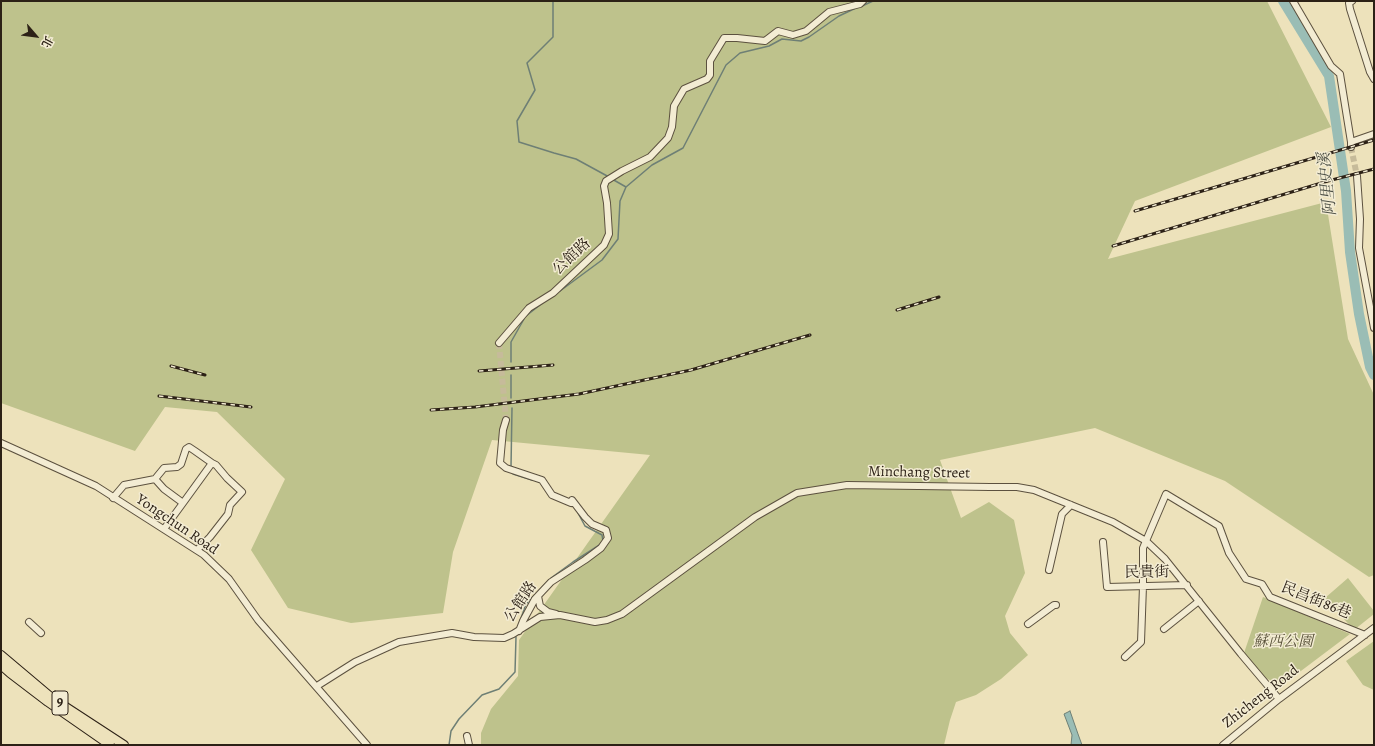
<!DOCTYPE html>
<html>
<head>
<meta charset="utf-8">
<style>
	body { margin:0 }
	#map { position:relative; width:1375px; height:746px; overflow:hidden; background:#ede2bb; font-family:Alegreya,"Noto Serif TC",serif }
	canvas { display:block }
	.frame { position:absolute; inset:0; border:2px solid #2c2116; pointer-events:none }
	.north { position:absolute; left:16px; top:16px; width:40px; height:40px; -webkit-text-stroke:3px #f3ecd3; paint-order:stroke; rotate:118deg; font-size:11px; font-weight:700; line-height:16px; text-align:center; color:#2c2116 }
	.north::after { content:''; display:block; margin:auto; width:14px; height:18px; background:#2c2116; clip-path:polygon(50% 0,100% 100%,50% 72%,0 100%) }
</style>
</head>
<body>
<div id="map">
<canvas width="1375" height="746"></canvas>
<div class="frame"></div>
<div class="north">北</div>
</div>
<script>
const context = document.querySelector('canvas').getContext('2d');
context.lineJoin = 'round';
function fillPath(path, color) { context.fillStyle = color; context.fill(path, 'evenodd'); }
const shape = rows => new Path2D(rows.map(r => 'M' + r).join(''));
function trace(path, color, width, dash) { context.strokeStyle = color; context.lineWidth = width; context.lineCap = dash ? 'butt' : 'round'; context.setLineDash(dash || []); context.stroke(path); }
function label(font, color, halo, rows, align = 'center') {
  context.font = font + ' Alegreya,"Noto Serif TC",serif'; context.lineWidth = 3; context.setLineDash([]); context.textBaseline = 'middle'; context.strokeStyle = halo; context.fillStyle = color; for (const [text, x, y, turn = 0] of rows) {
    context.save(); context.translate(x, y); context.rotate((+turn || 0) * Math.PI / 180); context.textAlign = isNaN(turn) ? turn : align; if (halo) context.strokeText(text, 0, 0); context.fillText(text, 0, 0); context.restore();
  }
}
fillPath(shape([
	[1,1,1267,1,1331,127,1135,201,1108,259,1326,202,1348,339,1374,395,1374,575,1369,577,1225,481,1095,428,940,460,961,518,989,502,1014,520,1025,573,1005,616,1010,633,1028,655,1001,679,976,695,956,702,950,720,944,745,481,745,481,733,491,709,518,676,519,640,650,455,492,440,453,552,443,613,351,623,288,608,251,550,285,479,217,412,165,407,135,451,1,403],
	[1348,578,1374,611,1374,614,1354,630,1325,598],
	[1263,597,1350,634,1281,686,1262,676,1244,653],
	[1374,641,1374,690,1363,685,1346,661]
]), '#bec28c');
const water = shape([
	[1070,711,1078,734,1082,745,1071,745,1072,735,1064,714,1070,711]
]);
fillPath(water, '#9abdb5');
trace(water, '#6e7f75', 1);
trace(shape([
	[553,1,553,37,527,63,535,90,517,121,519,142,554,153,576,159,609,177],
	[862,6,873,1],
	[626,187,652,165,683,148,726,65,740,53,769,46,782,39,801,41,809,37,839,16,858,7],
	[560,291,602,260,618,239,620,201,626,187,612,179],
	[526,316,545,301],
	[511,362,511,342,524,319],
	[511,375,511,398],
	[511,467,512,408],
	[513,474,532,480],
	[578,513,585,526,602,535,603,541],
	[551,578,573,562,601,544],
	[520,621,526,604,548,581],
	[449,745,451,731,459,719,482,695,499,689,515,672,516,637]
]), '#6e7f75', 1.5);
trace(shape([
	[1283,1,1329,76,1346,191,1350,252,1359,314,1370,367,1374,375]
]), '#9abdb5', 10);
trace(shape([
	[1351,147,1357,176],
	[499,343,506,420]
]), '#c6bb9a', 6, [6, 3]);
const minor = shape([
	[1293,1,1331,66,1340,74,1351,142,1351,147],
	[1352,1,1349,3,1350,9,1370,72,1374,79],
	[1351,142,1374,134],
	[1357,176,1360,219,1359,248,1374,328],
	[499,343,529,308,553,293,604,245,609,234,607,203,604,186,606,181,622,171,650,157,668,138,672,127,674,106,684,89,707,79,710,75,710,61,724,38,737,38,765,41,778,31,793,35,806,31,829,12,860,4,863,1],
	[506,420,503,430,500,463,506,468,542,480,552,495,571,503,572,500,585,517,592,524,606,530,608,538,601,548,585,560,551,582,535,599,523,621,519,631],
	[1,443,96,486,204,555,229,579,258,620,367,745],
	[155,479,164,489,183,503,164,529],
	[113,498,124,485,155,479,164,468,177,467,181,464,186,449,189,447,195,451,212,463,216,465,227,478,242,492,230,505,228,514,210,537,197,550],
	[183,503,212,463],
	[1103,542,1107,587,1187,585],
	[1049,570,1062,514,1071,505],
	[538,596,540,606,548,612,556,614],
	[29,622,41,633],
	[1028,624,1054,605,1056,605],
	[1164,629,1199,601],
	[1125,657,1141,642,1143,586,1143,548,1166,494,1219,526,1229,553,1246,579,1262,584,1270,597,1365,635],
	[317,686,355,662,399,642,452,633,474,637,504,638,513,634,540,617,560,615,595,622,607,620,622,614,755,517,797,493,847,485,990,487,1017,487,1034,490,1113,522,1146,541,1165,559,1241,654,1279,699],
	[467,736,469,745],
	[1223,745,1279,699,1374,628]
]);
const major = shape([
	[1,655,52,698,124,745],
	[1,665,10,673,48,702,110,745]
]);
trace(minor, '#5c513f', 8);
trace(major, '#2c2116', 10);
trace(minor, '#f3ecd3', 6);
trace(major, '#ede2bb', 8);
const rail = shape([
	[1135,211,1374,140],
	[1113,246,1328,181,1374,169],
	[897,310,939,297],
	[171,366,205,375],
	[479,371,553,365],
	[159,396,251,407],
	[431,410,475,407,579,394,691,370,810,335]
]);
trace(rail, '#2c2116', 3);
trace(rail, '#f3ecd3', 1.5, [4.5]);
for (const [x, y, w] of [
	[60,703,16]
]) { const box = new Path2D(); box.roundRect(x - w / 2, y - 12, w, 24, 3); context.fillStyle = '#f3ecd3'; context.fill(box); trace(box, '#2c2116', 1); }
label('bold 14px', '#2c2116', null, [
	["9",60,703]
]);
label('15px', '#2c2116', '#f3ecd3', [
	["公館路",572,257,-43],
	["Minchang Street",919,473,1],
	["Yongchun Road",177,525,34],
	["民貴街",1147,573,-1],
	["民昌街86巷",1316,601,22],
	["公館路",521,602,-56],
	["Zhicheng Road",1261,697,-38]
]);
label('italic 15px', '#585139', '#f3ecd3', [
	["蘇西公園",1283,642]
]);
label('italic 16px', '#4d5046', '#f3ecd3', [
	["阿里史溪",1328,184,-96]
]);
</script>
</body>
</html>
